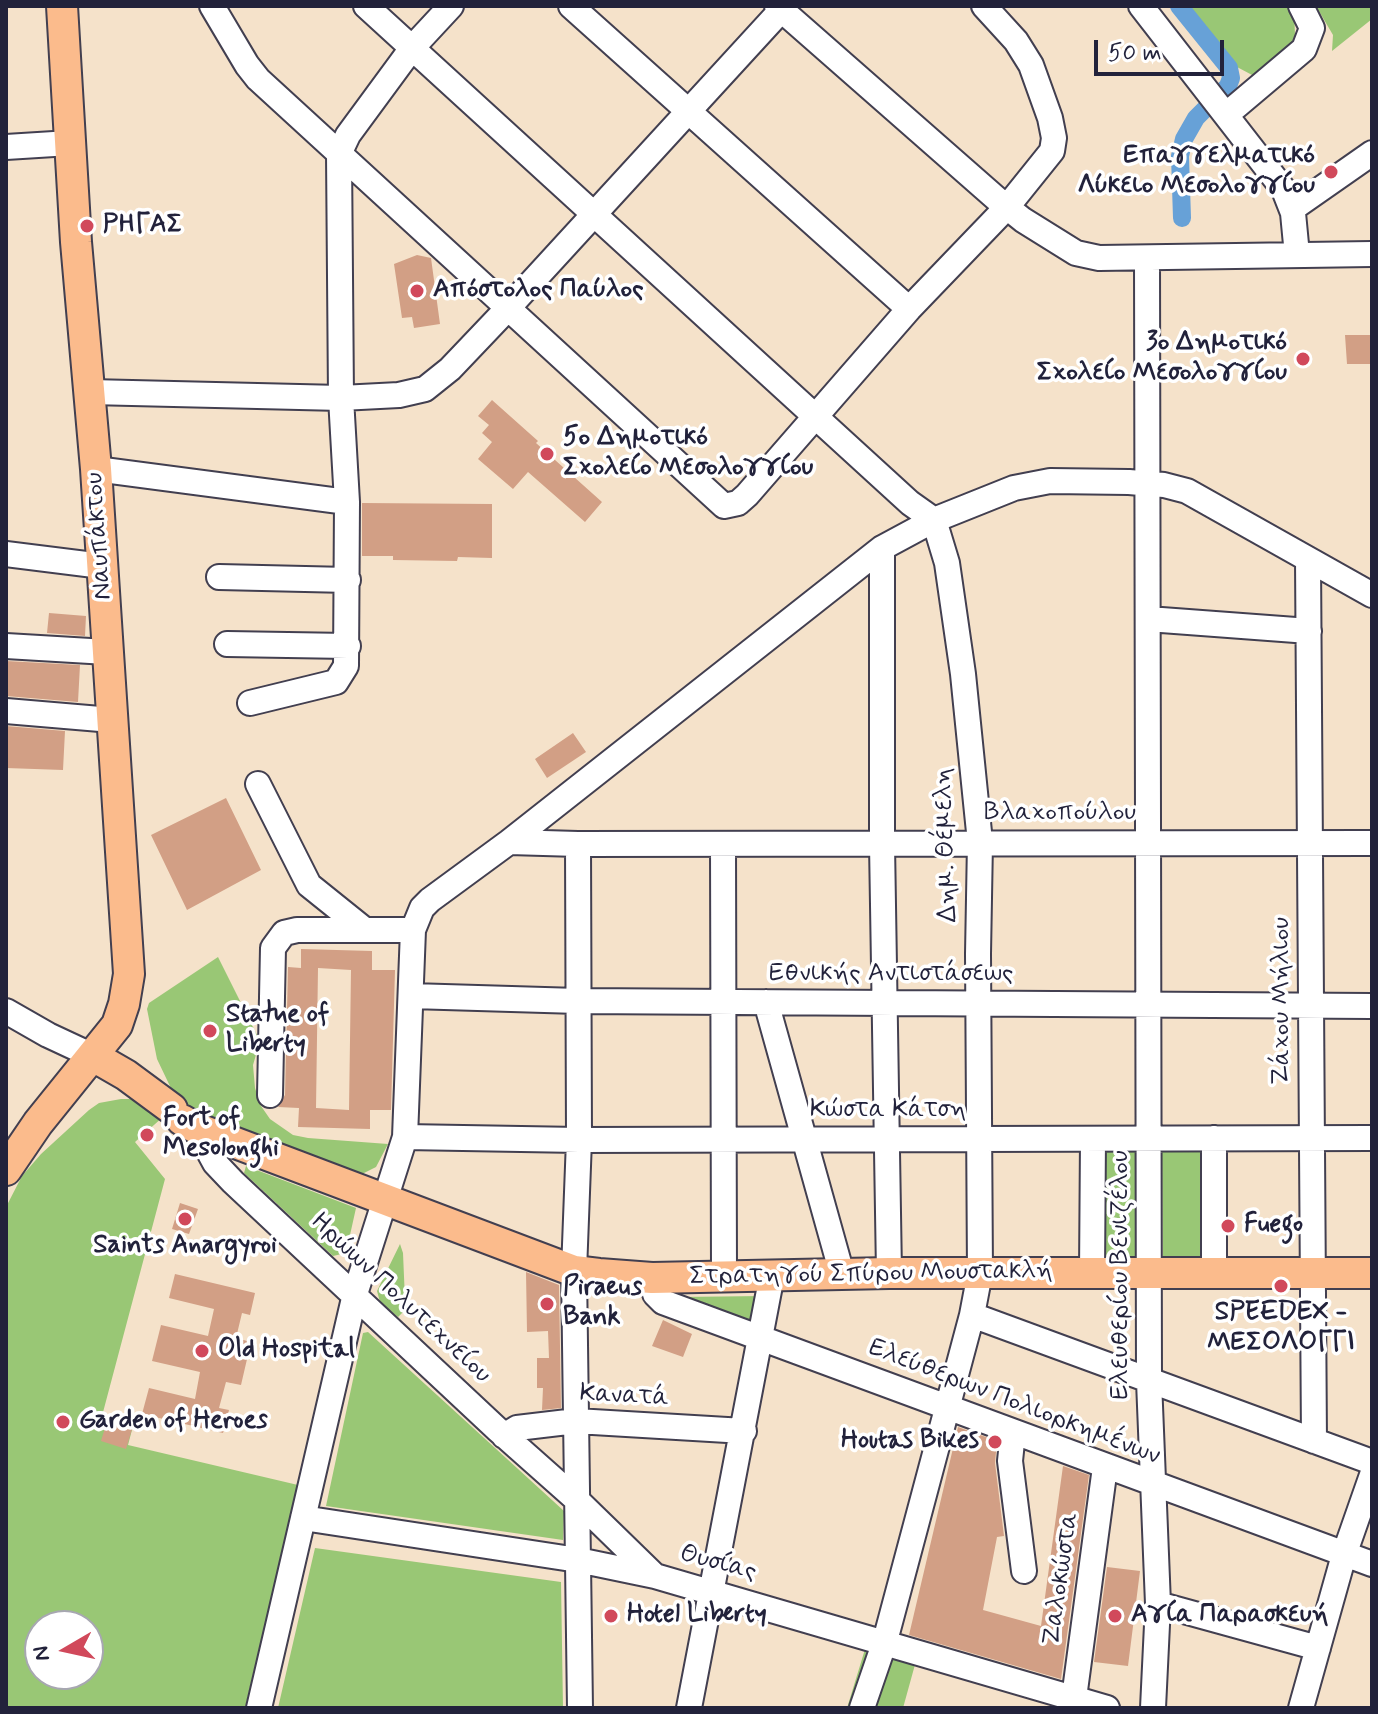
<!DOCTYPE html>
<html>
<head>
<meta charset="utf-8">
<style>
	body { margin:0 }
	#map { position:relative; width:1378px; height:1714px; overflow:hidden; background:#f5e2ca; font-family:Mynerve,sans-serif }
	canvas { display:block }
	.frame { position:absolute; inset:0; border:8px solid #22223b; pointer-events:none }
	.north { position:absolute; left:24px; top:1610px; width:80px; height:80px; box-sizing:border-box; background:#fff; border:2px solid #a7a7b1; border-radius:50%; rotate:261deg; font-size:22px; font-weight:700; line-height:32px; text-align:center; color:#22223b }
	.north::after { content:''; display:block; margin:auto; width:28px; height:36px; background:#d1495b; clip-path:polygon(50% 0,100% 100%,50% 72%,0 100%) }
	.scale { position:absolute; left:1094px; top:40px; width:130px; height:36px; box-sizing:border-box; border:4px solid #22223b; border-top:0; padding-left:10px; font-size:24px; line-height:28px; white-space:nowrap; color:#22223b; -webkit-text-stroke:6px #fff; paint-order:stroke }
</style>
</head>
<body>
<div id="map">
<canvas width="1378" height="1714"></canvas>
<div class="frame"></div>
<div class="north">N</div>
<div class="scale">50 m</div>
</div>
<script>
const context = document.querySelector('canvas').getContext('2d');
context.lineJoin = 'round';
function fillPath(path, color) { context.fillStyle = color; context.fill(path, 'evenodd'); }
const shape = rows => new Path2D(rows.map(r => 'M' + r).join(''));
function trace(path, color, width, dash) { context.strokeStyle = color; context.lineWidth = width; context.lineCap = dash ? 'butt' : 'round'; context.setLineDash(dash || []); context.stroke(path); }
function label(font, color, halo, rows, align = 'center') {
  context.font = font + ' Mynerve,sans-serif'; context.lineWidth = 7; context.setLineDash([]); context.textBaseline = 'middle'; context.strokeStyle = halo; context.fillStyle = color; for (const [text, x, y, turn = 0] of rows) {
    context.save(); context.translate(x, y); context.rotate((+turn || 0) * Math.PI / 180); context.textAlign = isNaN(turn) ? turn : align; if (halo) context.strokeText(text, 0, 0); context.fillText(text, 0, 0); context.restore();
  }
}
fillPath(shape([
	[1189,6,1291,6,1294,10,1295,35,1288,51,1254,76,1237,67],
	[1316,6,1372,6,1372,19,1332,51,1333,35],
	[218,957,260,1041,253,1065,255,1088,261,1106,270,1119,293,1135,308,1138,388,1144,376,1167,362,1174,351,1176,178,1103,157,1059,147,1009,149,1003],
	[121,1099,135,1099,164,1116,135,1142,165,1179,102,1416,133,1426,128,1445,298,1485,245,1708,6,1708,6,1207,22,1176,41,1154,89,1110,99,1103],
	[40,1626,88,1626,88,1674,40,1674],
	[1101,1145,1140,1145,1141,1267,1102,1267],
	[1162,1146,1206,1146,1206,1267,1163,1267],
	[246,1166,356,1208,346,1253,333,1256,244,1173],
	[400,1244,403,1253,405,1300,404,1311,398,1317,380,1302,377,1291],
	[763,1296,755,1328,679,1297],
	[368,1332,564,1511,563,1540,326,1506,363,1333],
	[315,1548,561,1582,563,1708,278,1708],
	[866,1646,916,1661,903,1708,847,1708]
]), '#99c775');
trace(shape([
	[1179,6,1229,68,1231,78,1228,86,1196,118,1184,139,1180,156,1182,218]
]), '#67a1d7', 18);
fillPath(shape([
	[417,255,431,258,440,324,414,328,412,317,402,318,394,264],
	[1345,335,1372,335,1372,364,1347,364],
	[492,400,538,441,536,443,602,502,585,522,528,472,513,489,478,459,492,442,482,433,489,425,478,416],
	[362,503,492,504,492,558,458,557,457,561,393,560,393,556,362,556],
	[49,613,86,616,85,636,47,633],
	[6,661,80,665,78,702,6,696],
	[6,726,65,731,63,770,6,768],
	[573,733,586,752,547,778,535,759],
	[226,798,261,870,187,910,151,835],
	[301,949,372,951,372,970,395,970,391,1110,370,1110,370,1129,298,1127,299,1108,278,1107,285,1095,288,967,301,968],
	[318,968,351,970,349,1110,316,1108],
	[180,1203,198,1209,189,1234,172,1229],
	[526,1272,559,1285,561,1408,542,1410,543,1388,537,1388,537,1358,549,1358,548,1331,527,1332],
	[175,1274,255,1293,250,1315,242,1313,236,1338,251,1342,241,1385,226,1382,219,1408,229,1410,223,1433,142,1414,149,1388,195,1399,200,1372,152,1361,161,1325,208,1336,214,1309,169,1298],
	[663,1320,692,1334,683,1357,652,1346],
	[108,1418,133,1426,126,1449,101,1441],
	[958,1427,997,1441,995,1463,1004,1536,997,1537,983,1610,1041,1626,1063,1466,1089,1475,1061,1679,909,1635],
	[1107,1567,1140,1571,1128,1666,1094,1662]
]), '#d29f85');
const minor = shape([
	[212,6,247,65,258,79,724,506,738,503,747,495,909,309,1007,207,1052,151,1054,138,1050,118,1031,65,1016,41,984,6],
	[366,6,910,503,934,520,947,563,963,674,980,842,978,954,980,1273,972,1315,885,1641,862,1708],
	[571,6,909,309],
	[777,6,998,200,1023,220,1076,253,1099,258,1372,254],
	[1141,6,1284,190,1293,213,1297,255],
	[1227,114,1304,49,1312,28,1301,6],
	[6,147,70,143],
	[1292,209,1372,153],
	[1147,258,1149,1381,1158,1604,1153,1708],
	[90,392,341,398,399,395,425,389,450,369,509,307,785,6],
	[96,469,347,502],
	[882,548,882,844,889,1273],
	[6,554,102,566],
	[1308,560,1314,1441],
	[219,577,348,580],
	[1148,619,1309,631],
	[227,644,348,646],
	[6,646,107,652],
	[250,703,336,682,346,666,347,502,341,398,339,154,348,135,412,48,451,6],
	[6,711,112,720],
	[258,784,309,885,365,930],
	[509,842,578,844,1372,843],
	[578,844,579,1140,574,1271,580,1708],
	[723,844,724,1275],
	[411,996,578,1001,1372,1006],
	[766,1002,842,1274],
	[6,1011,48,1035,93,1056],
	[270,1095,273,948,284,933,297,930,413,930],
	[196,1128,215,1163,233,1182,497,1429,577,1500,655,1576],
	[405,1137,579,1140,1372,1138],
	[1214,1138,1214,1273],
	[1092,1273,1093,1139],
	[652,1278,655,1294,663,1302,1372,1564],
	[972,1315,1372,1462],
	[1013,1432,1010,1461,1024,1571],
	[504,1436,517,1428,576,1421,744,1431],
	[303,1518,578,1560,655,1576,1107,1708],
	[1158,1604,1318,1648],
	[1074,1698,1105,1467],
	[259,1708,355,1294,405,1137,413,930,422,908,430,900,509,842,882,548,934,520,1014,488,1050,481,1129,482,1164,485,1187,491,1372,595],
	[689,1708,772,1275],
	[1301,1708,1344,1555,1372,1475]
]);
const major = shape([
	[93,1056,126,1075,172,1109],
	[182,1120,196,1128,574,1271,599,1274,652,1278,889,1273,1372,1273],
	[6,1170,38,1123,117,1025,124,1004,129,974,96,469,76,242,62,6]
]);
trace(minor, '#423f50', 28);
trace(major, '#423f50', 34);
trace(minor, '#fff', 24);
trace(major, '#fbbb8c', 30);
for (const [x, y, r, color] of [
	[1331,172,8,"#d1495b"],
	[87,226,8,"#d1495b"],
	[417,291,8,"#d1495b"],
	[1303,359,8,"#d1495b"],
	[547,454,8,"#d1495b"],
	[210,1031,8,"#d1495b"],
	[147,1135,8,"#d1495b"],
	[185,1219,8,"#d1495b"],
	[1228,1226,8,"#d1495b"],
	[1281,1286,8,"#d1495b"],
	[547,1304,8,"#d1495b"],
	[202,1351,8,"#d1495b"],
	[63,1422,8,"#d1495b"],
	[995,1442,8,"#d1495b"],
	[611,1616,8,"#d1495b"],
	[1115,1616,8,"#d1495b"]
]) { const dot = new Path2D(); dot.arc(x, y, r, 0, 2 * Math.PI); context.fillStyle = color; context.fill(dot); trace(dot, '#fff', 3); }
label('bold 26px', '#22223b', '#fff', [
	["Επαγγελματικό",1315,157,"right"],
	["Λύκειο Μεσολογγίου",1315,187,"right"],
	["ΡΗΓΑΣ",103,226],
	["Απόστολος Παύλος",433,291],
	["3ο Δημοτικό",1287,344,"right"],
	["Σχολείο Μεσολογγίου",1287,374,"right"],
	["5ο Δημοτικό",563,439],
	["Σχολείο Μεσολογγίου",563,469],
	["Statue of",226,1016],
	["Liberty",226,1046],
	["Fort of",163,1120],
	["Mesolonghi",163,1150],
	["Fuego",1244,1226],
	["Saints Anargyroi",185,1247,"center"],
	["Piraeus",563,1289],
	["Bank",563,1319],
	["SPEEDEX -",1281,1314,"center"],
	["ΜΕΣΟΛΟΓΓΙ",1281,1344,"center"],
	["Old Hospital",218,1351],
	["Garden of Heroes",79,1422],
	["Houtas Bikes",979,1442,"right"],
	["Hotel Liberty",627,1616],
	["Αγία Παρασκευή",1131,1616]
], 'left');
label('26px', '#22223b', '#fff', [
	["Ναυπάκτου",100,536,-94],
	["Βλαχοπούλου",1060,814],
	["Δημ. Θέμελη",947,845,-92],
	["Εθνικής Αντιστάσεως",891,975],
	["Ζάχου Μήλιου",1283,1001,-90],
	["Κώστα Κάτση",888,1111],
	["Στρατηγού Σπύρου Μουστακλή",871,1275,-1],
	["Ελευθερίου Βενιζέλου",1122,1275,-90],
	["Ηρώων Πολυτεχνείου",400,1299,43],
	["Κανατά",624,1397,3],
	["Ελεύθερων Πολιορκημένων",1014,1403,21],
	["Θυσίας",718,1564,15],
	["Ζαλοκώστα",1062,1579,-82]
]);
</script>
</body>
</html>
